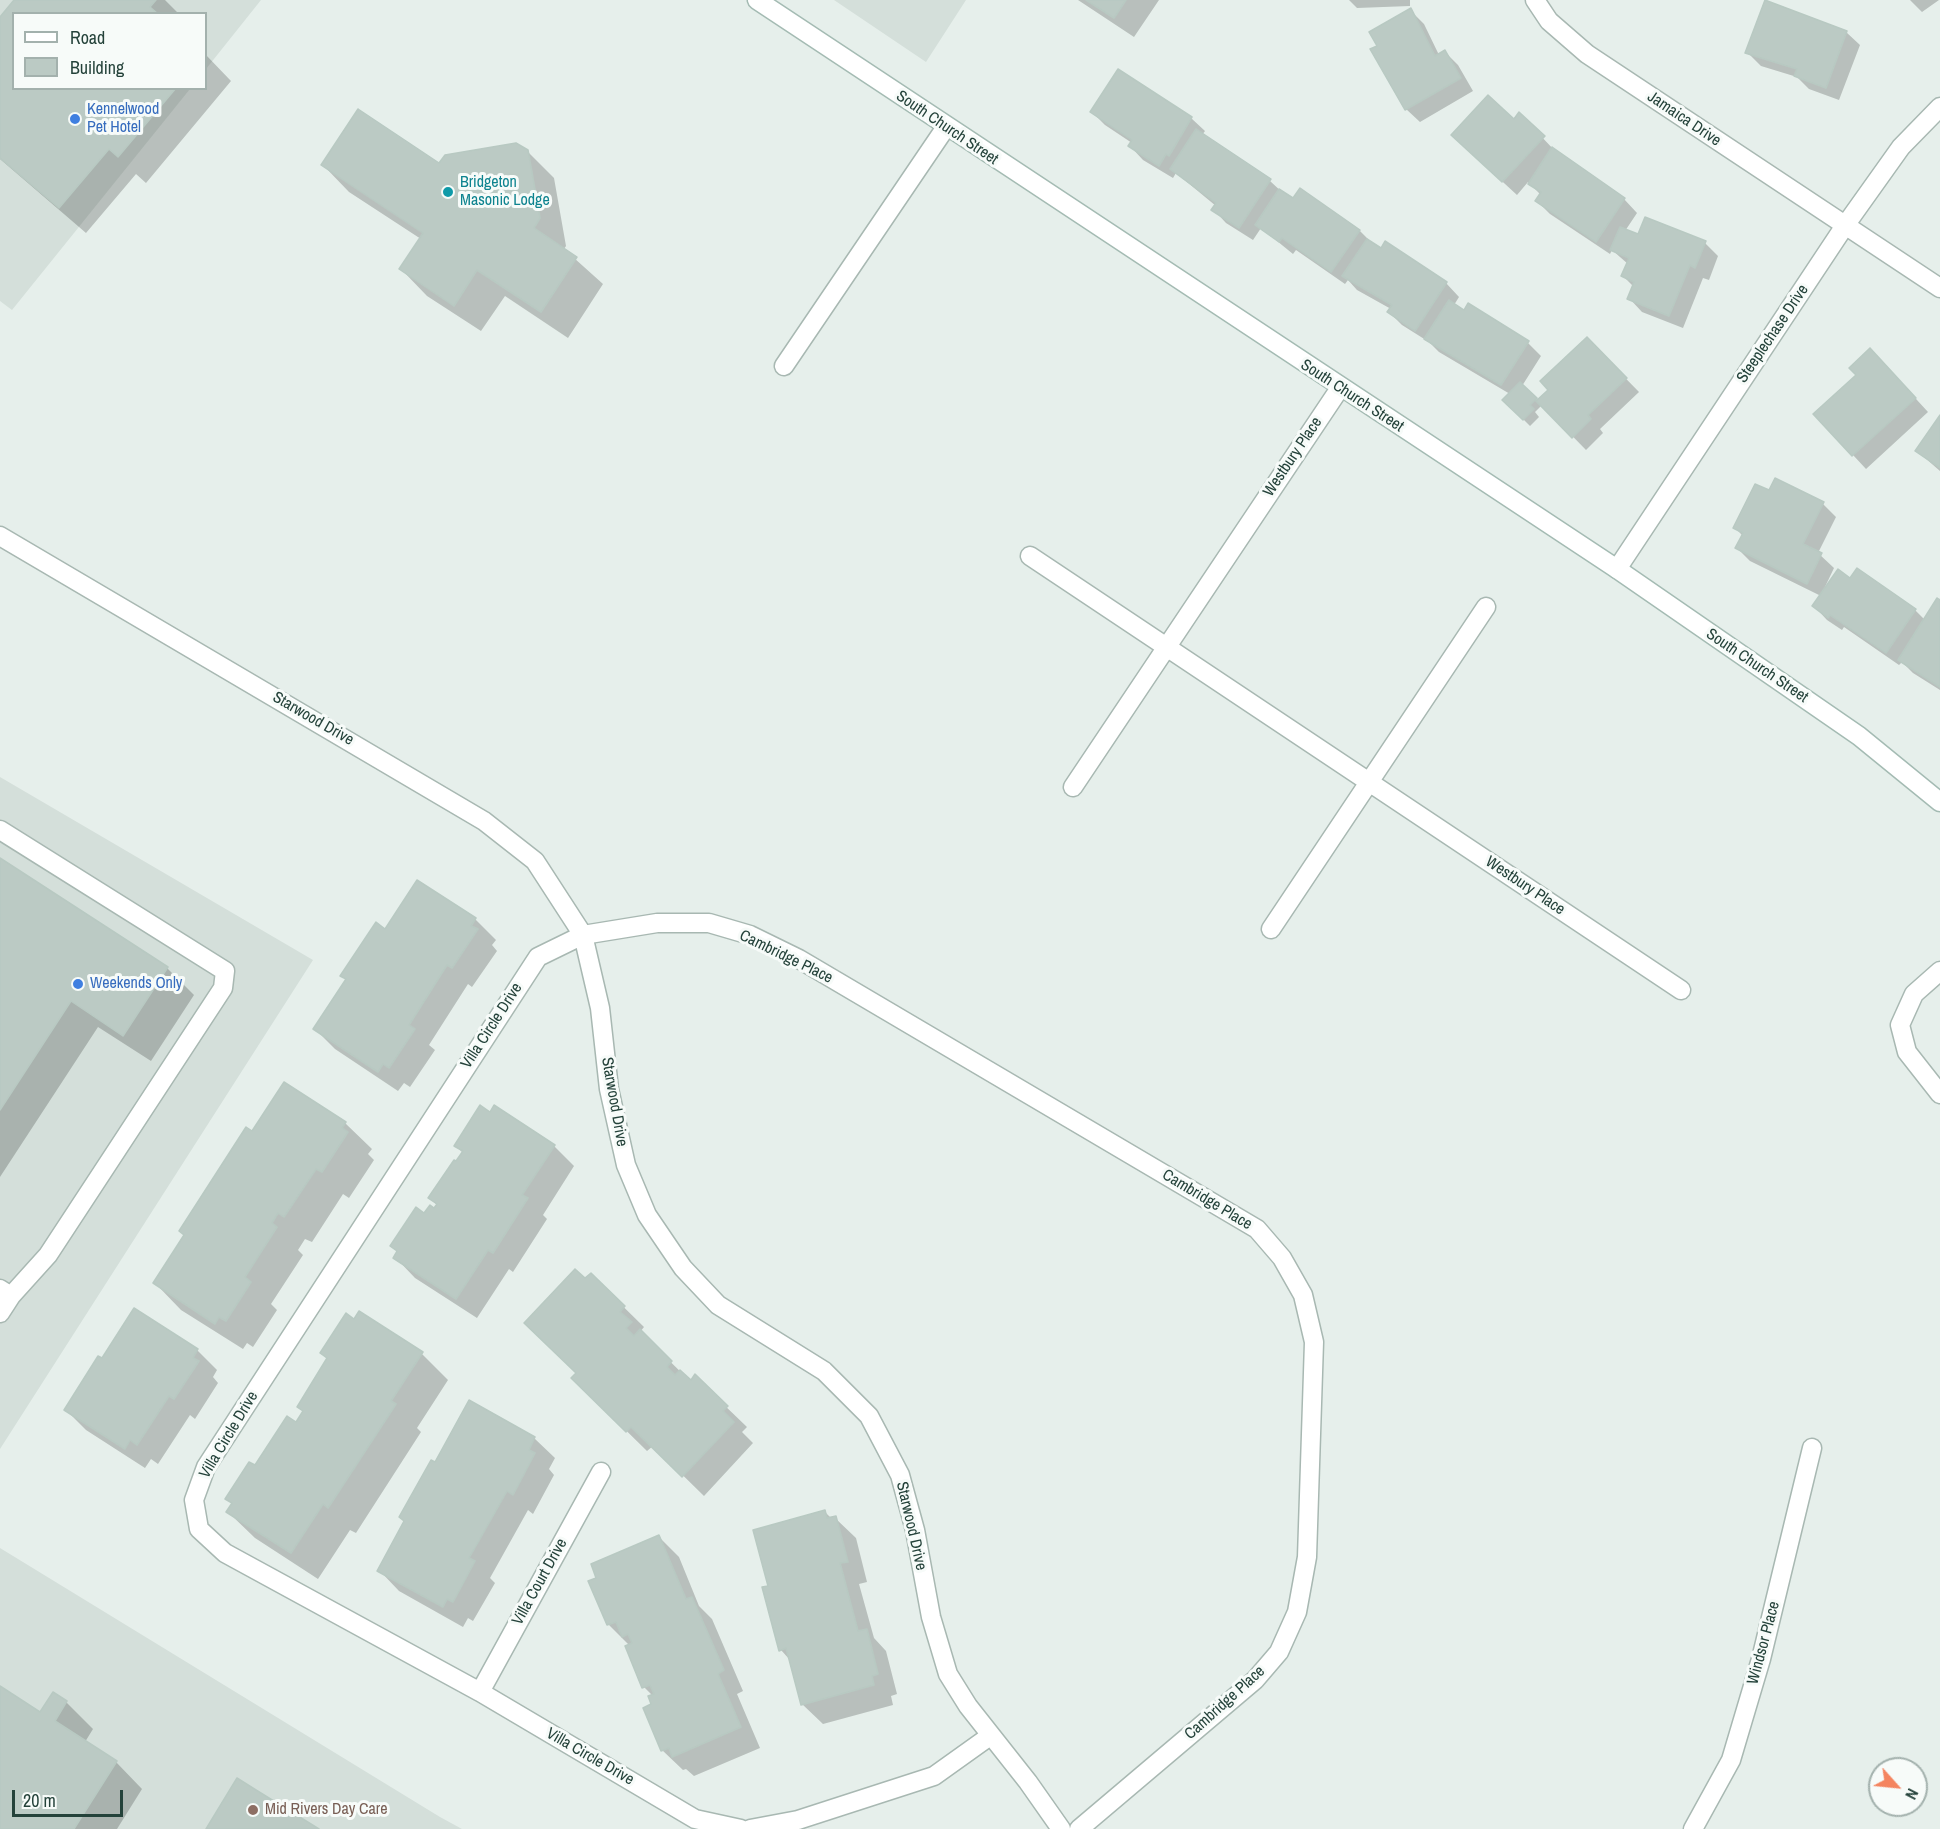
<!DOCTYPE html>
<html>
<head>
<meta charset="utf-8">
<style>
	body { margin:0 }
	#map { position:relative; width:1940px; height:1829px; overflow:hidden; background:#e6efeb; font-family:"Archivo Narrow",sans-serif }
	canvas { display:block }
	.legend { position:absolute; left:12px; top:12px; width:195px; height:78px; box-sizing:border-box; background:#f7fbf9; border:2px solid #a3b1ad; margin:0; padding:8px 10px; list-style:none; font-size:18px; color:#24423a }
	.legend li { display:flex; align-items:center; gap:12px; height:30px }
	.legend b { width:30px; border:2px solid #a3b1ad }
	.north { position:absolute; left:1868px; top:1757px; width:60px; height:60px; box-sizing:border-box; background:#f7fbf9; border:2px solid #a3b1ad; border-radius:50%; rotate:117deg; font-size:16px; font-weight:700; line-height:24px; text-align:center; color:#24423a }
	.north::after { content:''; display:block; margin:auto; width:21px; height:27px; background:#f4845f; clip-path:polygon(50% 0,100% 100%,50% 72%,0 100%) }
	.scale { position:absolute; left:12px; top:1790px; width:111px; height:27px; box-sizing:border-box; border:3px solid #24423a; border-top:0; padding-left:8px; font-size:18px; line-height:21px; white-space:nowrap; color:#24423a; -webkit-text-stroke:4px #f7fbf9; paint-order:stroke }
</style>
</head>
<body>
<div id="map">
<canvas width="1940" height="1829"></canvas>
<ul class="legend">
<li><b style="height:8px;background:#fff"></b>Road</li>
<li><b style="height:16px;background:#bbcac4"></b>Building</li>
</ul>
<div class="north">N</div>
<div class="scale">20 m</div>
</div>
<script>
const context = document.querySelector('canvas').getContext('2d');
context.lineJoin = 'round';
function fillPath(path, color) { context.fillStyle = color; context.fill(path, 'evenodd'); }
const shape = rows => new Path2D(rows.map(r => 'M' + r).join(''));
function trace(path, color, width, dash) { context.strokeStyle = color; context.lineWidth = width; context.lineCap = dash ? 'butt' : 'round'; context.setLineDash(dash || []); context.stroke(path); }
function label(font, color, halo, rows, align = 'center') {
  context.font = font + ' "Archivo Narrow",sans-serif'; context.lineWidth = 6; context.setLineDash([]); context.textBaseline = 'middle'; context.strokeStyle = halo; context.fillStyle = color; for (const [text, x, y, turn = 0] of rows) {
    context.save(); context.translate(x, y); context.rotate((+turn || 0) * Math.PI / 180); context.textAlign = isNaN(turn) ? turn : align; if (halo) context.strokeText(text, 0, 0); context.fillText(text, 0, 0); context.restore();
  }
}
fillPath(shape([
	[0,0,261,0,206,69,206,14,14,14,14,88,190,89,12,310,0,301],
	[834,0,966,0,926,62],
	[0,777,313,960,0,1449],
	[0,1548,440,1817,462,1829,0,1829]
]), '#d4dfda');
fillPath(shape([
	[16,0,165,0,179,14,14,14,14,88,206,88,206,55,231,81,146,183,136,174,86,233,0,159,0,19],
	[1078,0,1159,0,1134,37],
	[1349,0,1410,0,1410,6,1357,8],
	[1910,0,1939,0,1922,12],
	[1410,10,1424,24,1439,55,1445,52,1458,65,1473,91,1420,122,1406,109,1379,46],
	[1846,32,1860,45,1839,100,1809,89,1797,77,1761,66,1747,52],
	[1092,112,1191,118,1205,131,1202,135,1270,181,1283,193,1294,200,1301,190,1360,231,1373,244,1446,283,1459,297,1454,305,1528,343,1541,356,1522,386,1538,402,1550,390,1587,339,1639,392,1600,429,1603,433,1586,450,1542,405,1535,412,1539,417,1530,426,1504,400,1510,394,1439,352,1429,342,1402,325,1389,312,1391,309,1357,290,1348,280,1345,284,1296,250,1293,254,1261,228,1253,240,1226,223,1213,209,1216,206,1176,173,1173,178,1143,160,1130,146,1132,143,1105,125],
	[1520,114,1556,152,1624,199,1637,213,1625,231,1639,236,1705,243,1718,256,1709,280,1703,278,1683,328,1642,312,1629,298,1633,286,1623,276,1628,264,1612,250,1610,254,1550,214,1537,201,1541,195,1528,182,1517,195,1467,149],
	[527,151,554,178,566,246,564,249,603,284,568,338,505,296,481,331,427,296,401,269,421,239,349,192,323,165,440,165],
	[1884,364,1928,412,1866,469,1815,414,1858,375],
	[1940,417,1940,471,1917,451],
	[1769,492,1823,504,1836,517,1818,553,1834,568,1825,587,1851,580,1915,610,1925,620,1940,601,1940,690,1913,673,1902,662,1899,665,1844,627,1842,630,1827,620,1814,606,1821,596,1750,561,1737,548,1743,536,1735,528],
	[0,859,167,968,194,995,151,1061,98,1027,0,1177],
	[418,882,476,920,496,940,492,945,497,951,472,987,468,984,429,1045,435,1050,410,1087,404,1083,398,1091,335,1049,315,1029,347,980,342,976,386,931],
	[345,1123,372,1149,368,1154,374,1160,349,1198,343,1194,312,1242,305,1239,298,1250,303,1255,271,1304,277,1310,253,1347,247,1343,243,1349,181,1310,155,1283,253,1133],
	[456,1146,554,1146,574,1166,543,1215,547,1219,513,1272,509,1269,477,1318,415,1278,395,1257,425,1215,437,1205,430,1198,463,1153],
	[591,1275,644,1327,640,1332,691,1382,695,1377,747,1427,742,1432,753,1443,704,1496,653,1446,647,1451,593,1398,578,1373,585,1280],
	[197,1350,217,1370,213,1377,218,1383,195,1419,190,1415,158,1464,151,1459,145,1468,86,1430,66,1410],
	[322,1353,422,1354,448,1380,417,1428,421,1432,356,1533,350,1530,318,1579,255,1538,228,1512,233,1505,227,1499,296,1424,304,1412,298,1407,328,1360],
	[534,1438,555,1458,549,1469,554,1475,533,1514,528,1510,490,1578,495,1583,473,1621,468,1618,463,1627,399,1591,379,1570,436,1464],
	[825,1512,832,1519,835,1518,856,1538,867,1582,859,1584,874,1638,886,1651,897,1694,891,1696,893,1705,823,1724,802,1704,790,1660,781,1650,770,1587],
	[659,1537,679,1557,699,1606,712,1619,743,1691,737,1694,760,1748,694,1776,686,1769,683,1770,662,1750,653,1696,644,1687,629,1645,609,1625,590,1582],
	[0,1688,41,1714,53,1694,66,1702,93,1729,85,1742,116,1762,142,1789,117,1829,0,1829]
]), '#0003');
const building = shape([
	[14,0,156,0,150,7,158,14,14,14,14,88,176,88,118,157,109,149,59,208,0,158,0,17,14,0],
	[1086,0,1126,0,1114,18,1086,0],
	[1765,0,1847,31,1826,88,1794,76,1797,69,1745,53,1765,0],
	[1411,8,1435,56,1445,50,1461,78,1405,110,1370,49,1377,46,1369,32,1411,8],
	[1118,69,1192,117,1169,156,1166,154,1159,166,1128,146,1132,140,1090,112,1118,69],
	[1488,95,1514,119,1519,112,1545,136,1502,182,1451,135,1488,95],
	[358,109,439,163,445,155,516,143,528,150,540,218,534,228,577,257,541,312,477,270,454,306,399,269,423,233,321,165,358,109],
	[1196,129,1271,179,1239,228,1211,210,1216,203,1170,169,1196,129],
	[1552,147,1625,198,1596,242,1535,201,1541,192,1528,184,1552,147],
	[1300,188,1360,230,1331,272,1282,238,1279,242,1255,225,1279,189,1293,198,1300,188],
	[1645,217,1706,241,1695,268,1690,265,1669,316,1627,299,1634,282,1621,276,1629,258,1610,250,1620,227,1638,234,1645,217],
	[1367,239,1381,248,1385,241,1447,282,1415,331,1387,312,1392,305,1342,276,1367,239],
	[1449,300,1464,310,1468,303,1529,341,1501,385,1424,339,1449,300],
	[1587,337,1627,378,1588,415,1591,419,1572,438,1536,401,1548,390,1540,381,1587,337],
	[1870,348,1916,398,1852,456,1813,414,1856,375,1849,368,1870,348],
	[1520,382,1537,398,1530,405,1534,409,1523,420,1502,400,1520,382],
	[1940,415,1940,468,1915,451,1940,415],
	[1775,478,1824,502,1803,544,1822,553,1807,584,1735,548,1743,533,1733,528,1755,484,1769,490,1775,478],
	[1857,568,1916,609,1886,653,1830,615,1828,618,1812,606,1838,569,1850,578,1857,568],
	[1937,598,1940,600,1940,687,1898,660,1937,598],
	[0,858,168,967,123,1036,71,1001,0,1110,0,858],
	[417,880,476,918,471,926,478,929,452,968,447,965,409,1025,415,1029,389,1068,383,1064,378,1072,313,1029,346,979,340,976,376,922,385,929,417,880],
	[284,1082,346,1122,342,1128,348,1132,322,1172,316,1169,284,1217,278,1213,272,1223,277,1227,245,1277,251,1282,226,1321,219,1317,215,1324,153,1283,184,1235,179,1231,246,1127,252,1131,284,1082],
	[480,1105,490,1112,494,1105,555,1145,522,1195,528,1198,493,1253,488,1250,456,1299,393,1258,397,1251,390,1246,416,1207,424,1213,430,1205,434,1208,437,1204,428,1198,454,1160,456,1161,463,1151,454,1146,480,1105],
	[575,1269,585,1278,591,1273,625,1306,620,1312,632,1322,626,1328,634,1336,640,1329,672,1361,667,1367,675,1375,680,1370,691,1380,695,1374,728,1406,723,1411,734,1422,682,1477,631,1427,626,1432,571,1378,576,1373,524,1323,575,1269],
	[134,1308,198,1349,193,1358,199,1361,174,1399,169,1396,137,1445,130,1440,125,1449,64,1410,98,1356,102,1358,134,1308],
	[359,1311,423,1352,391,1401,396,1404,328,1508,323,1504,291,1553,226,1512,232,1503,225,1499,249,1462,255,1465,287,1416,296,1422,303,1411,297,1407,327,1358,320,1353,346,1313,354,1319,359,1311],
	[469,1400,535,1437,529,1450,535,1453,513,1495,507,1491,469,1558,475,1561,453,1602,447,1599,443,1607,377,1571,404,1521,399,1517,431,1460,435,1462,469,1400],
	[825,1510,827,1518,836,1516,848,1562,840,1563,858,1631,867,1629,878,1674,872,1676,874,1685,801,1705,786,1648,779,1651,762,1587,768,1586,753,1530,825,1510],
	[659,1535,686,1599,692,1597,724,1670,718,1674,741,1727,672,1757,669,1748,661,1751,643,1708,651,1704,648,1696,654,1694,650,1685,642,1688,625,1646,632,1643,628,1634,622,1637,616,1622,607,1625,588,1581,596,1578,591,1564,659,1535],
	[0,1686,40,1712,53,1692,67,1701,55,1721,117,1761,74,1829,0,1829,0,1686],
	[237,1778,256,1790,319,1829,206,1829,237,1778]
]);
fillPath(building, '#bbcac4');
trace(building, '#b8c9c2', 1.5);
const lane = shape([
	[784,366,946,127],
	[0,830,225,971,223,988,48,1255,11,1296],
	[0,1289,11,1296,0,1313]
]);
const street = shape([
	[1535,0,1549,21,1587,54,1940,288],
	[0,536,484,821,535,861,583,935,600,1008,609,1089,626,1165,647,1215,683,1268,718,1305,824,1371,869,1416,900,1475,915,1530,931,1617,948,1674,968,1706,1028,1782,1061,1829],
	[1030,556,1681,990],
	[1617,569,1844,227,1901,147,1940,107],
	[1073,787,1340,388],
	[1271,929,1486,607],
	[1940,971,1914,994,1900,1025,1907,1052,1940,1094],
	[480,1692,601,1472],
	[741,1829,695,1819,480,1692,225,1553,199,1529,194,1500,206,1467,538,957,583,935,657,923,709,923,750,935,799,959,1257,1229,1282,1258,1303,1295,1314,1342,1307,1557,1297,1612,1279,1652,1255,1680,1079,1829],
	[750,1829,798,1820,934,1776,990,1736],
	[1693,1829,1731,1760,1761,1659,1812,1448]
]);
const secondary = shape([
	[757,0,1617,569,1859,736,1940,802]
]);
trace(lane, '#a8b8b2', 21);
trace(street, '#a8b8b2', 21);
trace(secondary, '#a4bbb3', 21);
trace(lane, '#fff', 18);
trace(street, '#fff', 18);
trace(secondary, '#fff', 18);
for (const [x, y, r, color] of [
	[75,119,6,"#3f7fe0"],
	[448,192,6,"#0f9aa8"],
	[78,984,6,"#3f7fe0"],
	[253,1810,6,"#8d6e63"]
]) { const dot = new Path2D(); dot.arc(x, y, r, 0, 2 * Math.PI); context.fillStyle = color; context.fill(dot); trace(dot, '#f7fbf9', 2); }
label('16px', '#366cbe', '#f7fbf9', [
	["Kennelwood",87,110],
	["Pet Hotel",87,128],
	["Weekends Only",90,984]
], 'left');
label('16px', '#24423a', '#f7fbf9', [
	["Jamaica Drive",1684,119,34],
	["South Church Street",947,128,34],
	["Steeplechase Drive",1773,334,-56],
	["South Church Street",1352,396,33],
	["Westbury Place",1293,457,-56],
	["South Church Street",1757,666,34],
	["Starwood Drive",313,719,30],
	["Westbury Place",1525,886,34],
	["Cambridge Place",786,957,26],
	["Villa Circle Drive",492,1026,-57],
	["Starwood Drive",614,1102,80],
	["Cambridge Place",1207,1200,31],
	["Villa Circle Drive",229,1435,-59],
	["Starwood Drive",911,1526,77],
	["Villa Court Drive",540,1582,-61],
	["Windsor Place",1764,1643,-75],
	["Cambridge Place",1225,1703,-42],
	["Villa Circle Drive",590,1757,30]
]);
label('16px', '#0d838f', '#f7fbf9', [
	["Bridgeton",460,183],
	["Masonic Lodge",460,201]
], 'left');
label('16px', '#785e54', '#f7fbf9', [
	["Mid Rivers Day Care",265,1810]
], 'left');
</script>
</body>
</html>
